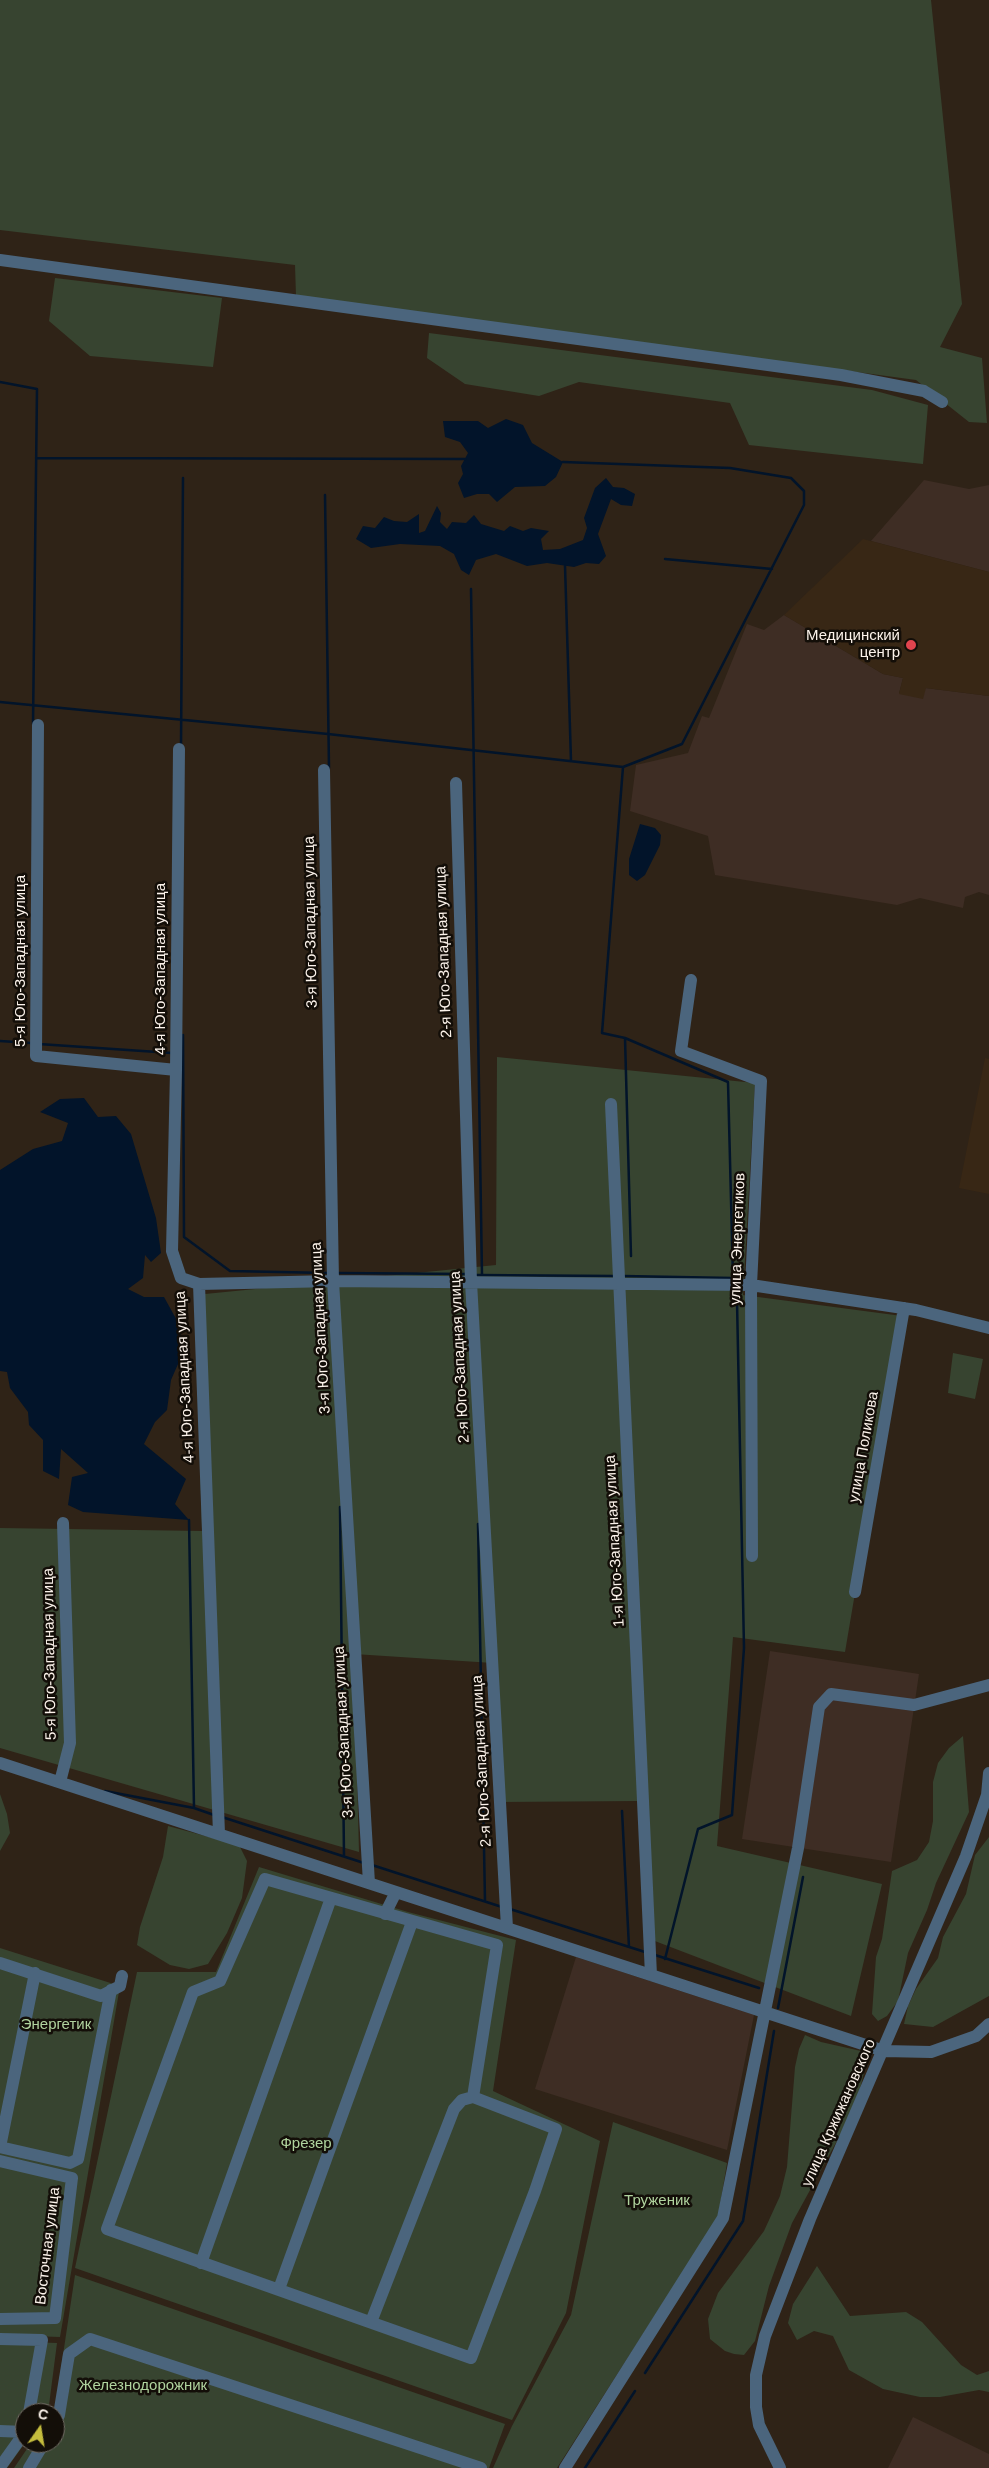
<!DOCTYPE html>
<html>
<head>
<meta charset="utf-8">
<style>
	body { margin:0 }
	#map { position:relative; width:989px; height:2468px; overflow:hidden; background:#2f2317; font-family:Helvetica,sans-serif }
	canvas { display:block }
	.north { position:absolute; left:15px; top:2403px; width:50px; height:50px; box-sizing:border-box; background:#130e08; border:1px solid #706a63; border-radius:50%; rotate:13deg; font-size:14px; font-weight:700; line-height:20px; text-align:center; color:#fcf3eb }
	.north::after { content:''; display:block; margin:auto; width:18px; height:22px; background:#c4bc3d; clip-path:polygon(50% 0,100% 100%,50% 72%,0 100%) }
</style>
</head>
<body>
<div id="map">
<canvas width="989" height="2468"></canvas>
<div class="north">С</div>
</div>
<script>
const context = document.querySelector('canvas').getContext('2d');
context.lineJoin = 'round';
function fillPath(path, color) { context.fillStyle = color; context.fill(path, 'evenodd'); }
const shape = rows => new Path2D(rows.map(r => 'M' + r).join(''));
function trace(path, color, width, dash) { context.strokeStyle = color; context.lineWidth = width; context.lineCap = dash ? 'butt' : 'round'; context.setLineDash(dash || []); context.stroke(path); }
function label(font, color, halo, rows, align = 'center') {
  context.font = font + ' Helvetica,sans-serif'; context.lineWidth = 5; context.setLineDash([]); context.textBaseline = 'middle'; context.strokeStyle = halo; context.fillStyle = color; for (const [text, x, y, turn = 0] of rows) {
    context.save(); context.translate(x, y); context.rotate((+turn || 0) * Math.PI / 180); context.textAlign = isNaN(turn) ? turn : align; if (halo) context.strokeText(text, 0, 0); context.fillText(text, 0, 0); context.restore();
  }
}
fillPath(shape([
	[924,480,969,489,989,485,989,572,871,541],
	[784,615,883,674,903,678,899,693,925,688,989,696,989,895,979,892,965,897,963,908,920,898,897,905,715,875,708,836,630,811,636,765,688,753,702,716,709,718,747,624,764,630],
	[770,1651,919,1674,891,1862,742,1839],
	[576,1957,754,2015,727,2150,535,2089],
	[913,2417,989,2454,989,2468,888,2468]
]), '#3e2d24');
fillPath(shape([
	[863,539,989,572,989,696,926,688,923,699,899,694,903,678,883,674,784,615],
	[985,1058,989,1059,989,1194,959,1188]
]), '#382715');
fillPath(shape([
	[0,0,931,0,962,304,940,347,982,358,987,423,969,422,916,380,296,296,295,265,0,230],
	[55,278,222,298,213,367,90,356,49,321],
	[429,333,872,390,928,405,923,464,749,445,730,403,579,382,539,396,465,384,427,358],
	[497,1057,755,1083,743,1295,902,1316,845,1652,733,1637,717,1846,882,1884,851,2016,647,1938,638,1801,499,1802,493,1663,354,1654,359,1852,0,1748,0,1528,202,1531,195,1295,496,1265],
	[953,1353,983,1359,975,1399,948,1393],
	[963,1736,969,1812,936,1883,927,1910,908,1953,898,2001,887,2016,878,2021,872,2014,876,1957,882,1939,892,1871,917,1860,929,1842,933,1821,933,1782,938,1763,949,1748],
	[0,1794,7,1814,10,1833,0,1851],
	[168,1826,239,1845,247,1861,242,1898,227,1933,208,1964,189,1969,170,1965,137,1945,140,1927,163,1857],
	[989,1837,989,1996,933,2027,904,2024,908,2006,916,1989,938,1958,943,1937,966,1894,975,1855],
	[259,1867,408,1912,516,1940,493,2091,600,2141,566,2313,512,2420,75,2268,137,1972,216,1972],
	[0,1948,120,1986,60,2337,0,2335],
	[805,2035,821,2042,861,2051,868,2056,859,2093,844,2128,792,2223,769,2286,755,2341,744,2355,734,2354,725,2351,710,2339,708,2319,718,2293,764,2231,780,2196,787,2167,795,2067,799,2049],
	[613,2122,727,2163,718,2217,557,2468,493,2468,512,2426,571,2315],
	[817,2266,850,2316,906,2312,922,2322,961,2365,977,2375,989,2371,989,2392,979,2390,940,2397,920,2397,883,2389,849,2370,833,2336,814,2331,797,2340,788,2323,793,2304],
	[75,2275,505,2424,489,2468,14,2468,31,2443,55,2443,55,2413,51,2413,55,2408],
	[0,2341,57,2343,48,2413,25,2413,25,2443,7,2468,0,2468]
]), '#374430');
fillPath(shape([
	[506,419,523,425,532,443,563,462,556,477,545,486,515,487,497,502,489,494,477,494,464,498,458,483,463,474,461,466,468,453,460,442,445,437,443,421,478,421,488,428],
	[606,478,613,487,624,488,635,494,632,506,621,505,611,499,598,534,606,556,599,564,586,563,574,567,547,563,527,566,496,554,476,560,469,575,461,570,454,554,440,546,400,544,371,548,356,539,363,526,375,528,384,517,394,521,407,522,419,514,419,533,425,531,437,506,441,513,440,522,447,529,452,522,466,523,474,515,481,524,504,531,510,526,523,531,531,528,549,531,541,539,543,550,560,549,583,540,587,528,584,518,595,488],
	[640,824,655,828,661,835,660,845,645,875,637,881,629,875,629,859],
	[84,1098,98,1117,116,1116,131,1134,156,1218,161,1253,151,1262,145,1255,143,1278,128,1289,144,1297,164,1297,180,1326,182,1355,171,1380,167,1410,155,1422,144,1444,186,1479,175,1504,189,1520,83,1512,68,1505,72,1477,88,1473,61,1449,59,1479,43,1471,43,1440,29,1425,28,1412,10,1388,7,1372,0,1371,0,1170,33,1149,62,1141,68,1123,40,1112,60,1099]
]), '#02142a');
trace(shape([
	[0,382,37,389,33,724],
	[36,458,465,459],
	[325,495,329,768],
	[665,559,772,569],
	[565,566,571,761],
	[471,589,482,1275],
	[0,702,328,734,623,767,682,744,804,505,804,491,791,478,730,468,563,462],
	[181,745,183,478],
	[183,1035,184,1237,230,1271,328,1273],
	[625,1038,631,1256],
	[0,1041,31,1043],
	[39,1044,172,1053],
	[336,1273,468,1274],
	[476,1275,615,1276],
	[623,1276,733,1278,728,1082,625,1038,602,1033,623,767],
	[340,1507,344,1856],
	[189,1520,194,1808],
	[478,1524,485,1901],
	[105,1791,194,1808,214,1815],
	[622,1811,629,1947],
	[222,1817,364,1863],
	[372,1865,502,1907],
	[510,1909,645,1952],
	[655,1955,759,1988],
	[665,1959,698,1829,732,1815,744,1648,737,1301],
	[778,2008,803,1877],
	[645,2373,743,2221,774,2031],
	[585,2468,635,2391]
]), '#02142a', 2.5);
trace(shape([
	[0,260,841,375,924,391,942,402],
	[38,725,36,1056,176,1070],
	[179,749,176,1070,172,1251,181,1278,199,1284,219,1834],
	[324,770,333,1281,369,1883],
	[456,783,471,1282,507,1928],
	[691,980,681,1051,761,1081,751,1285,752,1556],
	[611,1104,651,1975],
	[199,1284,333,1281,751,1285,916,1310,989,1328],
	[855,1592,904,1308],
	[0,1763,884,2051,931,2052,976,2036,989,2024],
	[60,1782,70,1743,63,1523],
	[385,1914,396,1892],
	[0,1963,101,1996,120,1986,122,1976],
	[0,2147,70,2163,78,2159,111,1990],
	[0,2147,35,1973],
	[0,2161,72,2178,55,2318,0,2319],
	[201,2263,331,1898],
	[279,2289,412,1922],
	[371,2322,454,2109,462,2100,473,2097,556,2129,535,2191,471,2358,107,2229,193,1992,220,1981,265,1879,497,1945,473,2097],
	[0,2339,42,2340,29,2413],
	[55,2423,59,2415,69,2354,90,2339,481,2468],
	[0,2431,25,2432],
	[0,2467,25,2432],
	[29,2468,44,2443],
	[565,2468,723,2218,798,1848,819,1707,831,1694,914,1705,989,1685],
	[780,2468,759,2425,756,2407,756,2375,765,2336,810,2219,966,1856,987,1795,989,1773]
]), '#4b657d', 12);
for (const [x, y, r, color] of [
	[911,645,6,"#e0444e"]
]) { const dot = new Path2D(); dot.arc(x, y, r, 0, 2 * Math.PI); context.fillStyle = color; context.fill(dot); trace(dot, '#130e08', 2); }
label('15px', '#fcf3eb', '#130e08', [
	["Медицинский",900,636],
	["центр",900,653]
], 'right');
label('15px', '#fcf3eb', '#130e08', [
	["3-я Юго-Западная улица",311,922,-91],
	["2-я Юго-Западная улица",444,952,-92],
	["5-я Юго-Западная улица",21,961,-90],
	["4-я Юго-Западная улица",161,969,-90],
	["улица Энергетиков",738,1239,-88],
	["3-я Юго-Западная улица",321,1328,-93],
	["2-я Юго-Западная улица",460,1357,-93],
	["4-я Юго-Западная улица",185,1377,-93],
	["улица Поликова",864,1447,-80],
	["1-я Юго-Западная улица",615,1541,-93],
	["5-я Юго-Западная улица",50,1654,-91],
	["3-я Юго-Западная улица",344,1732,-93],
	["2-я Юго-Западная улица",482,1761,-93],
	["улица Кржижановского",839,2113,-66],
	["Восточная улица",48,2246,-83]
]);
label('15px', '#b0d39e', '#130e08', [
	["Энергетик",56,2025],
	["Фрезер",306,2144],
	["Труженик",657,2201],
	["Железнодорожник",143,2386]
]);
</script>
</body>
</html>
